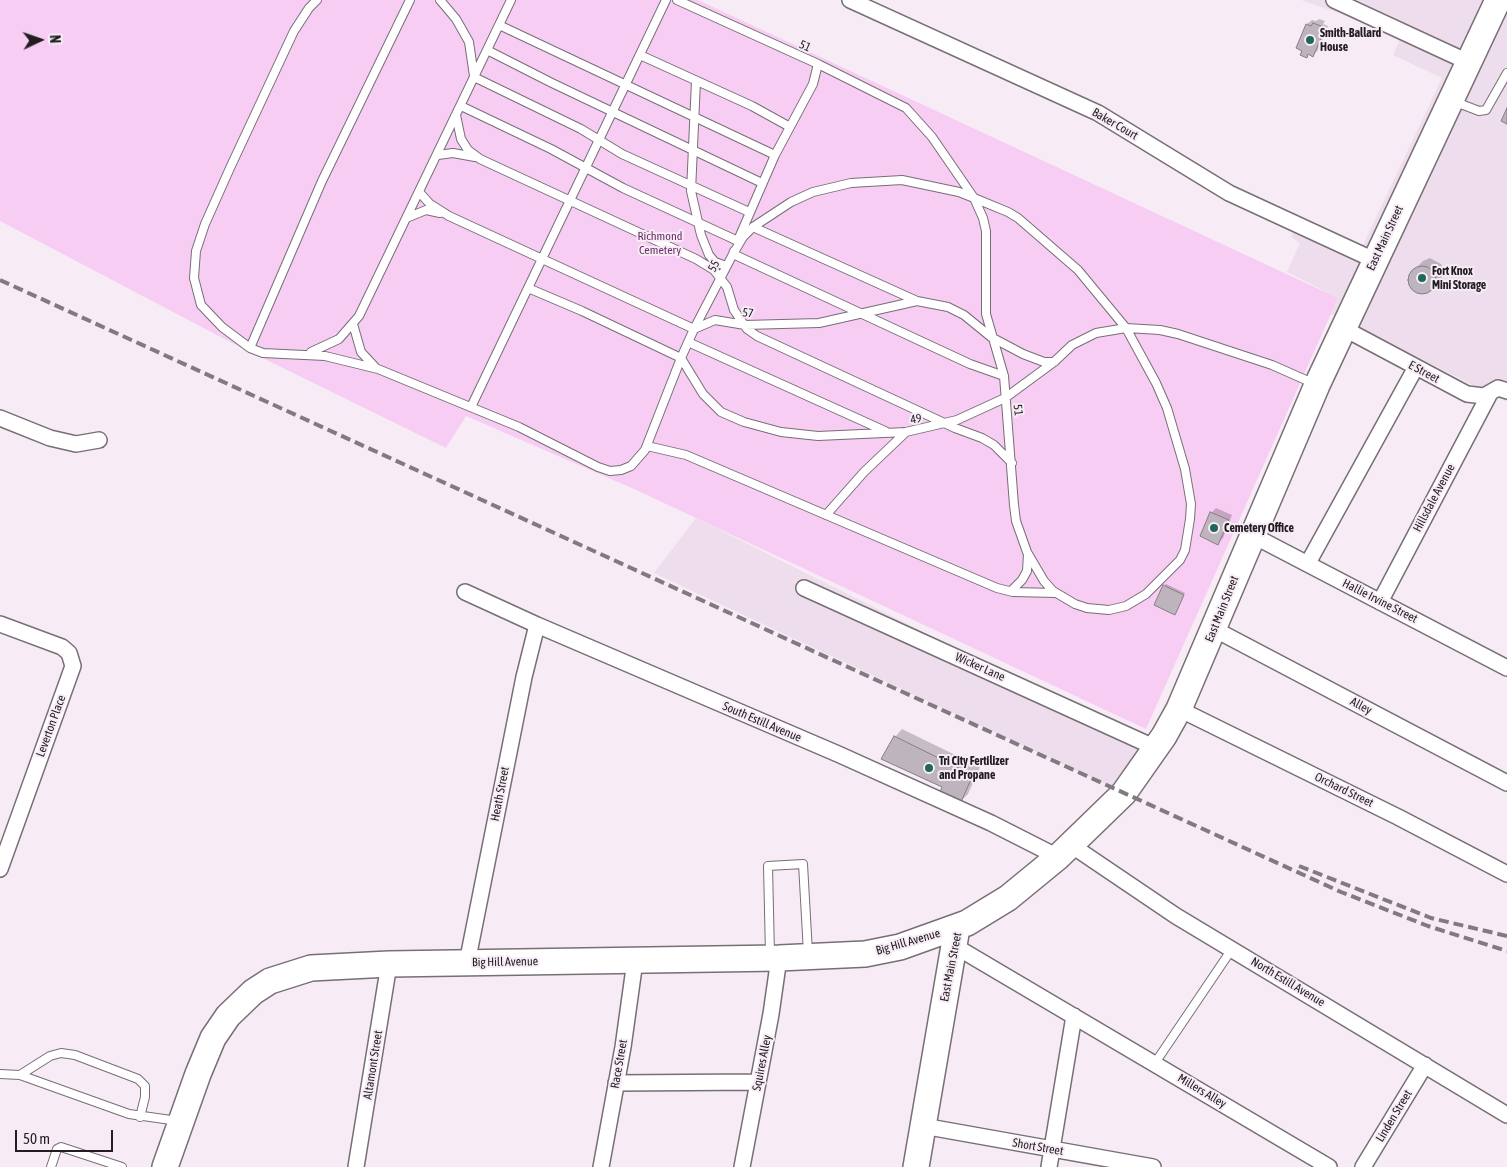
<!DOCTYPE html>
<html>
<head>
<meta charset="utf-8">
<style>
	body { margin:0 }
	#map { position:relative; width:1507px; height:1167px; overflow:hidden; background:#f7ecf6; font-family:"Asap Condensed",sans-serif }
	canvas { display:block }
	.north { position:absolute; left:15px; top:15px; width:50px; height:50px; -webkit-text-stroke:4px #f7ecf6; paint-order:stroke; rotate:87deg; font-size:14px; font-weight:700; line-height:20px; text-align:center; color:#211d21 }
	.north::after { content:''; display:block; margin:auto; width:18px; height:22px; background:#211d21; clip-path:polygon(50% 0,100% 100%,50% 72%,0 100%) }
	.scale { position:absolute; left:15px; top:1130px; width:98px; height:22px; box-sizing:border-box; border:2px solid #211d21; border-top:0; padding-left:6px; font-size:15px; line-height:18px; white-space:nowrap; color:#211d21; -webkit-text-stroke:4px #f7ecf6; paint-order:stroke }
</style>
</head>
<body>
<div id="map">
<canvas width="1507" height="1167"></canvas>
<div class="north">N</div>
<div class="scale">50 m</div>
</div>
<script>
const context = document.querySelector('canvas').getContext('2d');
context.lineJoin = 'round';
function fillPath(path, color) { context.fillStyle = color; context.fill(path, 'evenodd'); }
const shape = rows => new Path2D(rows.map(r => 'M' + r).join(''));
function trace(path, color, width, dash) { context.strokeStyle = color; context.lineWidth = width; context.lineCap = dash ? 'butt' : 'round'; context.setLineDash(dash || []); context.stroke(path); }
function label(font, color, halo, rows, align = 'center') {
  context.font = font + ' "Asap Condensed",sans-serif'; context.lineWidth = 4; context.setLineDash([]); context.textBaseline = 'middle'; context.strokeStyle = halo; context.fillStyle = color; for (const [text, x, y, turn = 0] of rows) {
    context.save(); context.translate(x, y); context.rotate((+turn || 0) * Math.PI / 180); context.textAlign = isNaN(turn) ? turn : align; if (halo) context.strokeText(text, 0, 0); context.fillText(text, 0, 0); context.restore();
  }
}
fillPath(shape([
	[1301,0,1507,0,1507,402,1331,314,1338,298,1287,272,1300,243,1291,237,1299,220,1363,245,1442,78,1393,55,1400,39,1342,14],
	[696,518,1125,733,1156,748,1124,793,654,573]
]), '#eeddec');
fillPath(shape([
	[0,0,698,0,1338,298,1146,729,634,489,466,416,446,448,234,344,0,221]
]), '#f7cdf3');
fillPath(shape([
	[1319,19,1325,21,1323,24,1328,26,1318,50,1313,55,1309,54,1306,56,1304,50,1298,47,1307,24,1312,20,1316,21],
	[1430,258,1441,264,1444,272,1439,283,1431,291,1421,292,1412,289,1409,275,1423,261],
	[1216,508,1232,515,1223,538,1218,543,1211,513],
	[1166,584,1185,593,1175,613,1164,586],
	[902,729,980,767,968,794,961,801,895,737]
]), '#0003');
const building = shape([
	[1313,23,1321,26,1319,29,1324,31,1313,57,1308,54,1307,58,1300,55,1302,51,1296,48,1306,24,1311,26,1313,23],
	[1507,108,1507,124,1501,121,1507,108],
	'1408 280a14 14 0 1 1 28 0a14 14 0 1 1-28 0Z',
	[1210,512,1229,520,1218,545,1200,536,1210,512],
	[1163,585,1184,595,1175,615,1154,605,1163,585],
	[894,736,973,775,961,802,940,792,942,787,881,759,894,736]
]);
fillPath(building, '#beb4bd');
trace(building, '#887e87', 1);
const lane = shape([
	[317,0,309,8,294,31,230,168,205,224,196,251,194,278,201,305,222,327,250,348,263,353,325,356,378,369,519,427,598,467,610,471,621,470,631,466,645,450,681,358,694,329,733,254,743,237,753,227,791,202,813,192,851,183,902,180,959,192,974,198,1008,212,1018,218,1078,270,1126,328,1156,383,1167,408,1185,469,1191,504,1190,519,1185,550,1180,560,1146,594,1126,606,1109,610,1087,608,1075,604,1053,591,1044,581,1027,552,1016,521,1014,505,1004,376,986,314,986,231,983,218,974,198,932,137,906,108,818,64,677,0],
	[440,0,456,19,469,42,474,76],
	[499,25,775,155],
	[487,50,552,83,762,183],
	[640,55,752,106,790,127],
	[474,77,581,129,622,154,749,212],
	[696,81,691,191,701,235,709,255,715,262,726,266],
	[1453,101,1479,111,1486,110,1507,73],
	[461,106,551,149,623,188,738,241],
	[456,115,461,139,468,150,480,159,696,259,714,270,727,287,734,310,747,329,757,336,955,428,982,438,994,445,1012,463],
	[438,155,453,153,475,157],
	[420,193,430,204,449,216,694,329,715,320,745,325,819,323,917,301,948,307,964,315,991,337,1023,354,1044,362,1054,362],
	[409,217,426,210,440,213],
	[753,227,917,301],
	[738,240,775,155,813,84,818,64],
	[734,251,733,254,970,364,1004,376],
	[528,288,582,311,681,358,703,394,721,412,744,422,781,432,818,436,906,432,957,420,1005,398,1054,362,1072,345,1096,333,1126,328,1160,330,1178,334,1272,365,1315,384],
	[353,324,361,352,375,367],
	[688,342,885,431],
	[250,348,322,181,410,0],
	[311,352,339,339,359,316,511,0],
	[471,407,666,0],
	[647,446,686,455,997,588,1013,592,1056,593],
	[826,515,864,472,906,432],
	[1011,591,1022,580,1027,571,1028,554],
	[770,955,768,866,803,864,808,953],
	[1155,1063,1232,949],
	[0,1074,20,1075,129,1114,178,1121],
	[20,1075,50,1056,61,1053,75,1055,138,1079,145,1086,145,1097,140,1117],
	[51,1167,57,1149,61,1147,122,1167]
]);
const street = shape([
	[850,0,1098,113,1229,193,1374,260],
	[1334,0,1468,62],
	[1343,328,1467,394,1484,396,1498,388,1507,391],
	[0,418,50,438,76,444,99,440],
	[1252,535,1507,668],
	[1308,563,1416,367],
	[804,588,1156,748],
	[465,592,537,625,838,754,991,823,1058,857],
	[1380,602,1489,395],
	[0,624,62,647,69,653,73,666,0,869],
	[1214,629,1507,783],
	[1179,709,1398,817,1507,874],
	[1071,845,1176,916,1507,1115],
	[953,945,1329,1167],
	[467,963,524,677,537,625],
	[616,1083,758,1082],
	[923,1126,1153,1167],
	[356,1167,389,964],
	[601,1167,623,1047,635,961],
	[742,1167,771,1014,779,958],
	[1049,1167,1074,1016],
	[1363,1167,1425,1065]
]);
const primary = shape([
	[165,1167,198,1074,213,1038,228,1016,253,992,270,981,311,968,389,964,779,958,865,954,900,947,967,923,1008,898,1058,857,1124,793,1164,736,1179,709,1317,385,1498,0],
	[916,1167,957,928]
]);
trace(lane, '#776e76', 10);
trace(street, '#776e76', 18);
trace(primary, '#776e76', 28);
trace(lane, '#fff', 8);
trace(street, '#fff', 15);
trace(primary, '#fff', 25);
trace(shape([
	[0,280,1341,892,1428,926,1507,951],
	[1299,866,1431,918,1507,936]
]), '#817a80', 4, [10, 5]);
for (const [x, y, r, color] of [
	[1310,40,5,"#21675b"],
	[1422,278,5,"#21675b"],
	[1214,528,5,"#21675b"],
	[929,768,5,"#21675b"]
]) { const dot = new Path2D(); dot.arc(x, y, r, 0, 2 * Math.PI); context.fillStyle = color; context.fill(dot); trace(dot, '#f7ecf6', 2); }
label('bold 12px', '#211d21', '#f7ecf6', [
	["Smith-Ballard",1320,33],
	["House",1320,47],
	["Fort Knox",1432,271],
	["Mini Storage",1432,285],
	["Cemetery Office",1224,528],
	["Tri City Fertilizer",939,761],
	["and Propane",939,775]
], 'left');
label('12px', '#211d21', '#f7ecf6', [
	["51",805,46,24],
	["Baker Court",1115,124,30],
	["East Main Street",1385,238,-65],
	["55",714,266,-62],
	["57",748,313,6],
	["E Street",1424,372,28],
	["51",1018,410,83],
	["49",916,419,-11],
	["Hillsdale Avenue",1434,498,-62],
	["Hallie Irvine Street",1380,601,27],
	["East Main Street",1222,609,-68],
	["Wicker Lane",980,667,24],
	["Alley",1361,706,28],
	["South Estill Avenue",762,722,23],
	["Leverton Place",51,726,-70],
	["Orchard Street",1344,790,26],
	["Heath Street",500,794,-79],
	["Big Hill Avenue",908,942,-16],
	["Big Hill Avenue",505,962,-1],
	["East Main Street",951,967,-79],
	["North Estill Avenue",1288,982,31],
	["Squires Alley",762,1063,-79],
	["Race Street",619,1064,-80],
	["Altamont Street",373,1065,-81],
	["Millers Alley",1202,1091,31],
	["Linden Street",1394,1116,-59],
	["Short Street",1038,1147,10]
]);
label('12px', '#6b2f67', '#f7ecf6', [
	["Richmond",660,236],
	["Cemetery",660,250]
]);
</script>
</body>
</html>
